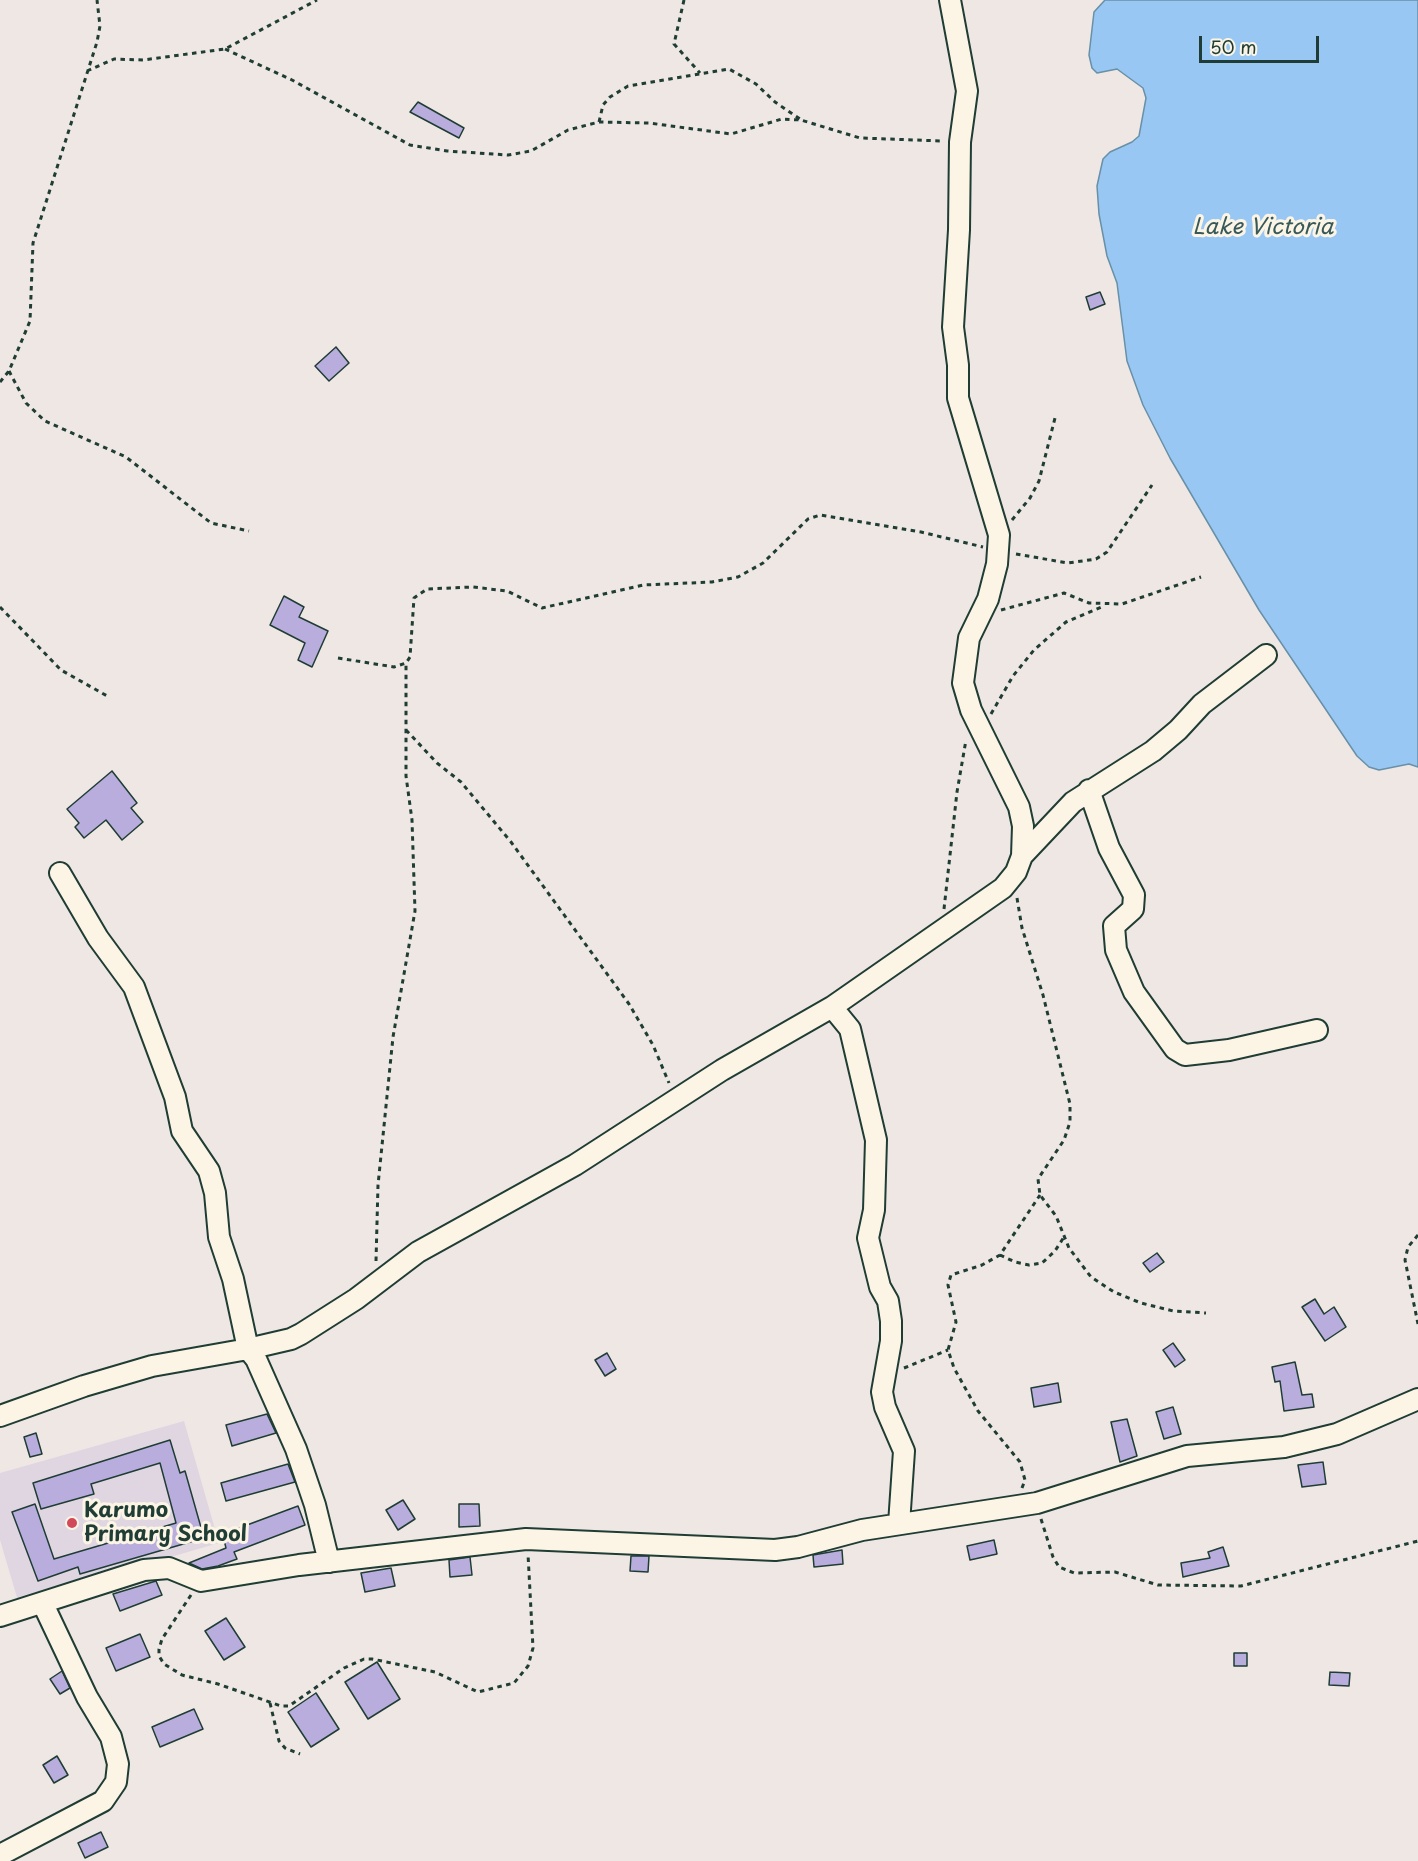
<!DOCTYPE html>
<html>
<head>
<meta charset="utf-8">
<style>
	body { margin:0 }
	#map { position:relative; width:1418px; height:1861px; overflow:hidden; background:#efe7e4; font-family:"Playpen Sans",sans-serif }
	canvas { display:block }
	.scale { position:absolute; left:1199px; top:36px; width:120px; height:27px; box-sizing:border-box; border:3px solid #1f3d34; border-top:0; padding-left:8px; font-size:18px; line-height:21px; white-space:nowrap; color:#1f3d34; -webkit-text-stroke:4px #fcf5e5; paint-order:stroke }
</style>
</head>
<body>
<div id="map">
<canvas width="1418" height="1861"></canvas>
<div class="scale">50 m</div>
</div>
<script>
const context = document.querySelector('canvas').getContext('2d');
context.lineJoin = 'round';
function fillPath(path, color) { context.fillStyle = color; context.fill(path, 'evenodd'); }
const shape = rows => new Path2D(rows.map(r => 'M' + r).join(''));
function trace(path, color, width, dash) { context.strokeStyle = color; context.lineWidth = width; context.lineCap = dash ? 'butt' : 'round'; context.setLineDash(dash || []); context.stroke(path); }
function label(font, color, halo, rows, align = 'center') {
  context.font = font + ' "Playpen Sans",sans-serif'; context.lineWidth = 6; context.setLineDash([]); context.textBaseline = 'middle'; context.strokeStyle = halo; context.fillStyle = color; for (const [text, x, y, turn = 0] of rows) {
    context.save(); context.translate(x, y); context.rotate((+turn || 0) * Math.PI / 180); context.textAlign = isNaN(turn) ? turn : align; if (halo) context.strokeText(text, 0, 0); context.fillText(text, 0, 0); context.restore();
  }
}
fillPath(shape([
	[184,1421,219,1543,18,1601,0,1540,0,1473]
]), '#dfd6e2');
const water = shape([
	[1105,0,1418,0,1418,767,1409,764,1379,770,1369,767,1357,756,1259,610,1170,458,1143,405,1127,361,1117,283,1107,256,1099,214,1097,186,1103,159,1110,152,1132,142,1139,136,1146,98,1143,88,1117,69,1097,73,1092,68,1089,55,1094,12,1105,0]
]);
fillPath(water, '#99c7f4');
trace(water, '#6890a7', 1.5);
const building = shape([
	[418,102,464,128,459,138,410,112,418,102],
	[1100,292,1105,304,1090,310,1086,297,1100,292],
	[336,347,349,363,329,381,315,366,336,347],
	[284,596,304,607,299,617,328,631,312,667,298,660,305,643,270,625,284,596],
	[112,771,137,803,131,808,143,822,122,840,106,820,84,838,75,827,79,823,67,809,112,771],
	[1157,1253,1164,1262,1150,1272,1143,1263,1157,1253],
	[1315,1299,1324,1314,1334,1307,1346,1327,1325,1341,1302,1307,1315,1299],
	[1173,1343,1185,1360,1175,1367,1163,1350,1173,1343],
	[607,1353,616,1369,605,1376,595,1360,607,1353],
	[1295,1362,1302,1395,1312,1394,1314,1407,1284,1411,1280,1381,1275,1382,1272,1367,1295,1362],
	[1058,1383,1061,1402,1034,1407,1031,1388,1058,1383],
	[1173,1407,1181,1434,1164,1439,1156,1412,1173,1407],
	[267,1414,276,1433,232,1446,226,1425,267,1414],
	[1127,1419,1137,1456,1120,1462,1111,1422,1127,1419],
	[36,1433,42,1454,30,1457,24,1437,36,1433],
	[170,1440,180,1473,185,1471,204,1538,80,1574,78,1567,38,1581,12,1512,35,1504,54,1559,176,1523,160,1463,91,1484,94,1494,41,1509,33,1483,170,1440],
	[1323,1462,1326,1484,1302,1487,1298,1465,1323,1462],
	[288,1464,295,1482,226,1501,221,1483,288,1464],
	[403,1500,415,1519,398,1530,386,1510,403,1500],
	[459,1504,479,1504,480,1526,459,1527,459,1504],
	[298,1506,305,1525,234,1552,237,1559,218,1566,202,1569,189,1563,226,1548,224,1540,241,1533,239,1528,298,1506],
	[994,1540,997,1554,970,1560,967,1546,994,1540],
	[1223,1547,1229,1566,1183,1577,1181,1563,1210,1558,1208,1552,1223,1547],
	[842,1550,843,1564,814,1567,813,1555,842,1550],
	[631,1556,649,1556,648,1572,630,1571,631,1556],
	[470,1557,472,1575,450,1577,449,1560,470,1557],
	[391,1568,395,1586,365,1592,361,1573,391,1568],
	[156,1581,162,1595,120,1611,113,1594,156,1581],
	[226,1618,245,1647,224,1660,205,1631,226,1618],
	[140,1634,150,1657,116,1671,106,1648,140,1634],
	[1234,1653,1247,1653,1247,1666,1234,1666,1234,1653],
	[377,1662,400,1699,368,1719,345,1682,377,1662],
	[62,1671,70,1688,60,1694,50,1679,62,1671],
	[1330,1672,1350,1673,1349,1686,1329,1685,1330,1672],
	[316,1693,339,1729,311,1747,288,1712,316,1693],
	[194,1709,203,1729,160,1747,152,1727,194,1709],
	[57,1756,68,1775,54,1783,43,1765,57,1756],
	[101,1832,108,1847,85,1858,78,1843,101,1832]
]);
fillPath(building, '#b9adde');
trace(building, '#1f3d34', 1.5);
const minor = shape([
	[1089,790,1109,848,1134,895,1133,909,1114,926,1116,950,1134,992,1175,1049,1185,1055,1229,1050,1317,1030],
	[1022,856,1073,802,1153,751,1178,730,1202,704,1266,655],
	[60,873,98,938,134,987,175,1097,182,1131,209,1171,215,1193,219,1237,233,1279,248,1349,256,1359,296,1449,315,1505,329,1562],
	[832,1007,850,1029,876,1140,874,1210,868,1238,880,1287,888,1301,891,1321,891,1341,882,1392,885,1407,904,1451,899,1524],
	[0,1416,84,1386,152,1366,248,1349,291,1339,301,1334,356,1299,418,1252,575,1165,722,1070,832,1007,1003,888,1016,872,1022,856,1023,826,1019,807,971,710,963,683,969,638,988,599,997,564,999,535,958,398,958,365,953,327,959,230,960,142,967,91,950,0],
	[0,1616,144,1570,169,1568,201,1581,299,1565,526,1539,775,1550,798,1547,862,1530,1037,1503,1187,1456,1284,1447,1337,1434,1418,1399],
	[0,1855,103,1801,116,1782,118,1764,111,1737,87,1697,43,1604]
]);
trace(minor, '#1f3d34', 24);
trace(shape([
	[684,0,674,44,700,73],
	[225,49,292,80,410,145,447,151,508,155,531,151,568,130,599,122,649,123,731,134,782,119,801,120,860,138,942,141],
	[87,71,114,59,143,60,225,49,317,0],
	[599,122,603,105,610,97,628,86,729,69,756,84,775,102,800,119],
	[9,371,26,403,45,421,126,457,211,523,249,531],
	[0,382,9,371,30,321,33,243,97,42,100,26,97,0],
	[1012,520,1030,498,1039,481,1056,414],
	[1016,554,1068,563,1096,559,1107,552,1152,485],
	[0,607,61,670,109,697],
	[1001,610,1064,593,1089,603,1122,604,1201,577],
	[338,658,394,667,406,663,410,657,414,598,427,589,473,587,507,591,542,608,643,585,712,582,738,577,763,563,808,519,820,515,921,532,983,547],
	[991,714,1013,676,1034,650,1066,622,1104,606],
	[406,730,437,763,461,782,511,842,629,1004,653,1045,669,1083],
	[1017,898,1022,928,1043,995,1070,1104,1070,1122,1064,1140,1038,1179,1040,1195,1056,1216,1069,1248,1091,1277,1114,1292,1141,1303,1173,1311,1206,1313],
	[944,909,957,792,966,740],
	[1418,1235,1408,1247,1405,1260,1418,1324],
	[1000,1255,1015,1262,1029,1265,1042,1263,1055,1251,1064,1237],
	[376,1261,378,1185,393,1037,415,911,412,820,406,776,406,663],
	[904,1368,948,1350],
	[1022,1488,1025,1480,1020,1462,978,1411,954,1368,948,1350,956,1322,948,1285,951,1275,982,1265,1000,1255,1040,1195],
	[1041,1519,1053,1557,1059,1567,1074,1573,1115,1572,1158,1585,1241,1586,1418,1541],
	[191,1595,162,1639,159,1649,159,1656,164,1664,182,1675,218,1684,281,1706,289,1706,344,1668,364,1659,372,1659,435,1672,478,1692,514,1683,528,1666,533,1648,528,1554],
	[270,1703,279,1741,285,1748,300,1754]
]), '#1f3d34', 3, [4.5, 4.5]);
trace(minor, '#fcf5e5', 20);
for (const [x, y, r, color] of [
	[72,1523,6,"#d1495b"]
]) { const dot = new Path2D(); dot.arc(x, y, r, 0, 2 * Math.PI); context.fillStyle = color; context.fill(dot); trace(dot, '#fcf5e5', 2); }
label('bold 21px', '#1f3d34', '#fcf5e5', [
	["Karumo",84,1511],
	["Primary School",84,1535]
], 'left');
label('italic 22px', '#37595a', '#fcf5e5', [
	["Lake Victoria",1263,228]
]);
</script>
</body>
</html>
